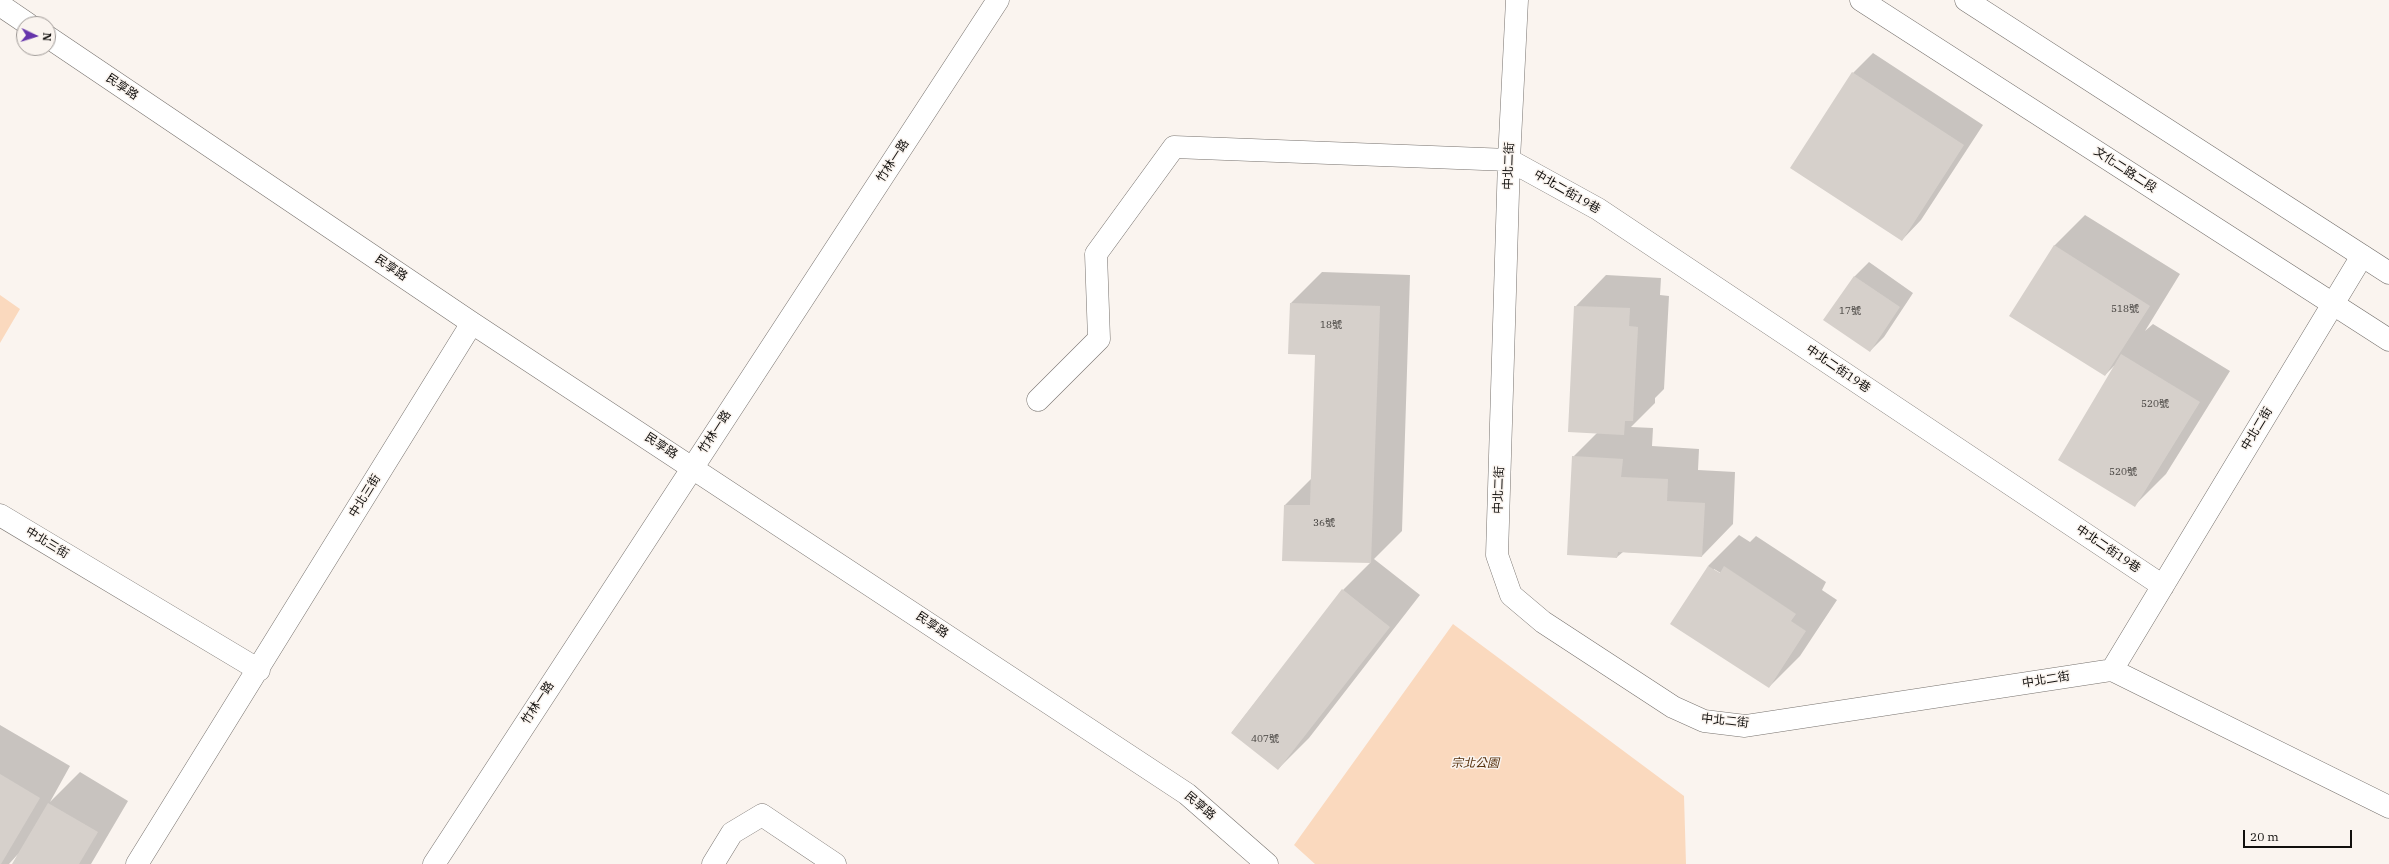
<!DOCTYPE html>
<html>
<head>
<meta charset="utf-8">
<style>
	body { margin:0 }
	#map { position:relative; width:2389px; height:864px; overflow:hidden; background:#faf4ef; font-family:"IBM Plex Serif",serif }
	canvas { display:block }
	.north { position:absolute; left:16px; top:16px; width:40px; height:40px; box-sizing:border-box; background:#faf4ef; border:1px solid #9d9895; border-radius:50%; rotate:94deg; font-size:11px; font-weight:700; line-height:16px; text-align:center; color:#110f0d }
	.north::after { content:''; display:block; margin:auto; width:14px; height:18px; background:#6534ab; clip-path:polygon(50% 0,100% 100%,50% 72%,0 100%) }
	.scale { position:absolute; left:2243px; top:830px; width:109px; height:18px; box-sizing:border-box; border:2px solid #110f0d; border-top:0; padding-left:5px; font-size:12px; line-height:14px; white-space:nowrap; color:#110f0d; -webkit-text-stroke:3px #faf4ef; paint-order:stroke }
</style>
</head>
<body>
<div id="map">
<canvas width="2389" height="864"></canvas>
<div class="north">N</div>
<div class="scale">20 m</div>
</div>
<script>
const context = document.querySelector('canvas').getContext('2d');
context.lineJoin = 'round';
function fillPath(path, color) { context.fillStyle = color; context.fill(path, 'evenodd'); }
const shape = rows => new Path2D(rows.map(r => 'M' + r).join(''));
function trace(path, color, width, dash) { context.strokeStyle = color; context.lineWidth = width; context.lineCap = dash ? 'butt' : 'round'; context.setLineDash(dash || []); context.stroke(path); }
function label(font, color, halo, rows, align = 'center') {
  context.font = font + ' "IBM Plex Serif","Noto Sans TC",serif'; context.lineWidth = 3; context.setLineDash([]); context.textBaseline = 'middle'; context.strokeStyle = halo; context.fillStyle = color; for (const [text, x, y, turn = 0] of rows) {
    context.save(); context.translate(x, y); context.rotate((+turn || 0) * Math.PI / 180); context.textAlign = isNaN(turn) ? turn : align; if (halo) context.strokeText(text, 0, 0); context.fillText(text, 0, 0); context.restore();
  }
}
fillPath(shape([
	[0,295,20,309,0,343],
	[1453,624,1684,796,1686,864,1315,864,1294,845]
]), '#fad9be');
fillPath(shape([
	[1873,53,1983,125,1921,220,1902,240,1853,73],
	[2085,215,2180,274,2145,331,2153,324,2230,371,2166,474,2135,505,2114,366,2105,375,2054,246],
	[1869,262,1913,293,1884,337,1870,351,1825,320,1855,276],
	[1322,272,1410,275,1402,531,1374,559,1420,595,1309,738,1278,769,1232,732,1343,590,1371,562,1285,505,1312,478,1316,354,1291,303],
	[1606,275,1661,278,1660,295,1669,296,1664,389,1655,398,1655,403,1631,427,1653,428,1652,446,1699,449,1698,470,1735,472,1733,524,1702,556,1623,552,1617,557,1573,457,1597,433,1575,307],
	[1739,535,1750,542,1756,536,1826,582,1822,590,1837,600,1800,656,1769,687,1708,566],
	[1714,569,1724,575,1714,571],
	[0,725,70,766,50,802,80,772,128,801,91,864,13,864,18,854,9,864,0,864]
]), '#0003');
fillPath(shape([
	[1852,72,1964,145,1902,241,1790,168],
	[2054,245,2150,306,2105,376,2009,316],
	[1854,276,1900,307,1870,352,1823,320],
	[1290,303,1380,306,1371,563,1282,561,1284,505,1310,505,1315,355,1288,354],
	[1574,306,1630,308,1629,326,1638,327,1633,421,1625,421,1624,435,1568,432],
	[2121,354,2200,402,2135,507,2058,460],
	[1572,456,1623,459,1621,477,1668,479,1667,501,1705,503,1702,557,1618,552,1617,558,1567,555],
	[1708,566,1720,573,1724,566,1796,614,1791,621,1806,631,1769,688,1670,624],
	[1342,589,1390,627,1278,770,1231,733],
	[0,774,40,798,1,864,0,864],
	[48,803,98,832,79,864,12,864]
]), '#d6d0cb');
const street = shape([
	[1517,0,1509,160,1497,555,1511,595,1543,622,1673,707,1704,721,1745,726,2112,670,2362,256],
	[0,5,28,24],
	[48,37,472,323,1187,794,1267,864],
	[1038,400,1099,339,1096,254,1174,147,1509,160,1598,209,2163,586],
	[0,515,259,670],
	[2112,670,2389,807],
	[137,864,472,323],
	[434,864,998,0],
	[713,864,732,833,762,815,835,864]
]);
const secondary = shape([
	[1861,0,2389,340],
	[1966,0,2389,273]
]);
trace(street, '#77726e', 23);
trace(secondary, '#77726e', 23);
trace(street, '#fff', 22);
trace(secondary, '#fff', 22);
label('10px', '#423f3c', null, [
	["518號",2125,309],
	["17號",1850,311],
	["18號",1331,325],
	["520號",2155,404],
	["520號",2123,472],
	["36號",1324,523],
	["407號",1265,739]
]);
label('12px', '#110f0d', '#faf4ef', [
	["民享路",122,87,34],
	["竹林一路",893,161,-57],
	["中北二街",1509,166,-88],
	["文化二路二段",2125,170,33],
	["中北二街19巷",1567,192,30],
	["民享路",391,268,34],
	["中北二街19巷",1838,369,34],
	["中北二街",2257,429,-59],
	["竹林一路",715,432,-57],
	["民享路",661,446,33],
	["中北二街",1499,490,-88],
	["中北三街",365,496,-58],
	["中北三街",47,543,31],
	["中北二街19巷",2108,549,34],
	["民享路",932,625,34],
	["中北二街",2046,680,-9],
	["竹林一路",538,703,-57],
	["中北二街",1725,721,6],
	["民享路",1200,806,40]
]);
label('italic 12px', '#55310e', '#faf4ef', [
	["宗北公園",1475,764]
]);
</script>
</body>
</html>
